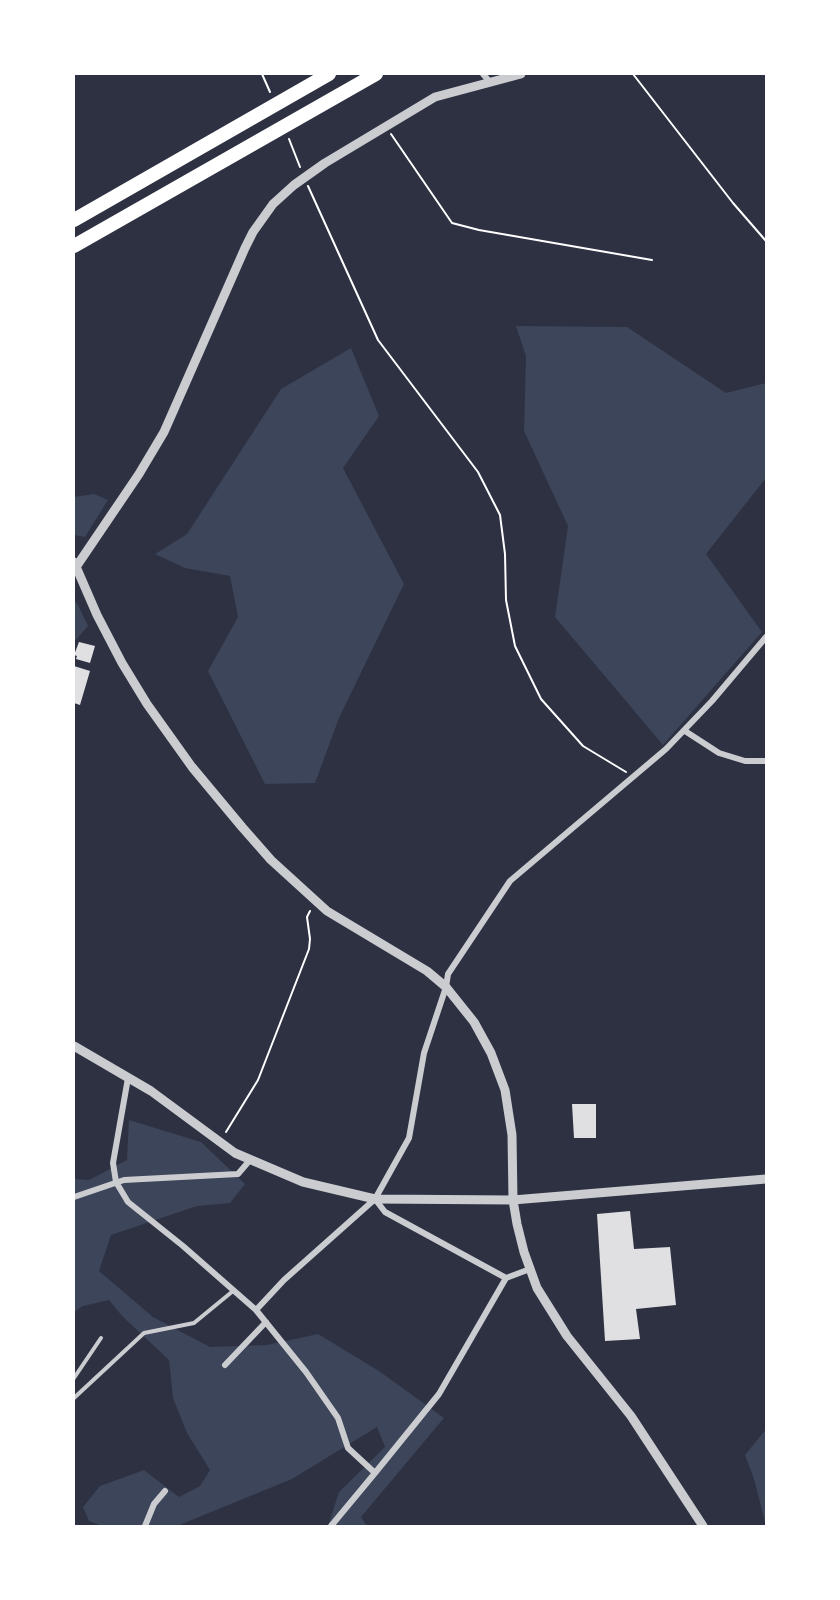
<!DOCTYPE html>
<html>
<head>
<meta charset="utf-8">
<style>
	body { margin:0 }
	#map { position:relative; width:840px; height:1600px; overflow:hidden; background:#2d3142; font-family:Jost,sans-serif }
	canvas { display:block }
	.frame { position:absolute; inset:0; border:75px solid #fff; pointer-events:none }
</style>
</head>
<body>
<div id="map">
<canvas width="840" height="1600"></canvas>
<div class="frame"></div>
</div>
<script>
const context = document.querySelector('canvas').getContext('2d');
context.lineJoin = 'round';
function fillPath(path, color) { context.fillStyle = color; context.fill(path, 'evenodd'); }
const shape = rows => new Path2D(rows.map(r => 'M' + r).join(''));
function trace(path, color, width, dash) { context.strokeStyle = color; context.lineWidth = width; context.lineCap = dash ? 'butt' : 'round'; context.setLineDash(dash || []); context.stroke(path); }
fillPath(shape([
	[516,326,627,327,726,393,766,383,766,478,706,554,762,632,663,745,555,617,568,526,524,431,526,356],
	[351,348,379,416,343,468,404,584,339,718,315,783,265,784,208,671,238,617,230,576,185,568,155,554,187,534,281,389],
	[94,494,108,500,85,537,74,535,74,497],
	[74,602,77,603,88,626,76,640,74,639],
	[129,1120,201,1142,245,1184,230,1203,197,1206,111,1235,99,1271,153,1317,210,1347,267,1345,318,1334,379,1371,444,1418,361,1517,367,1526,328,1526,339,1492,385,1447,377,1427,292,1479,177,1526,102,1526,89,1521,83,1507,100,1486,144,1470,179,1497,200,1486,210,1470,187,1433,173,1398,169,1360,122,1316,109,1300,83,1306,74,1312,74,1179,89,1180,127,1160],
	[766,1429,766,1526,754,1479,745,1455]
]), '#3c4559');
fillPath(shape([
	[79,642,95,646,90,663,76,659,77,656,74,655],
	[74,666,90,671,80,705,74,703],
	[572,1104,596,1104,596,1138,574,1138],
	[630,1211,634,1249,670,1247,676,1305,636,1309,640,1339,605,1341,597,1214]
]), '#e0e0e3');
trace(shape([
	[262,74,270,92],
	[633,74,733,203,766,241],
	[391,134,452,223,479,230,652,260],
	[289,139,300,167],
	[308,186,378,340,478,472,500,515,505,554,506,600,515,646,541,699,583,746,626,772],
	[226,1132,258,1080,309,949,310,939,307,917,310,911]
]), '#fff', 2);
trace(shape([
	[74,1378,101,1338],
	[74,1398,144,1333,194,1323,233,1291]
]), '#caccd0', 4);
trace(shape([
	[483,74,489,81],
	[685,731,719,753,745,761,766,761],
	[128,1078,113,1163,116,1182,128,1202,183,1246,256,1310,306,1372,338,1418,348,1448,375,1473,439,1394,506,1278,530,1269],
	[74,1197,124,1180,238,1174,250,1160],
	[375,1199,385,1212,506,1278],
	[256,1310,284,1280,375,1199,409,1138,424,1053,446,987,448,974,510,881,666,749,712,701,766,637],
	[225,1365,266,1322],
	[145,1526,154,1504,165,1491],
	[331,1526,375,1473]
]), '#caccd0', 6);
trace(shape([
	[74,562,97,615,122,663,147,704,192,767,242,827,271,860,327,911,427,971,446,987,474,1022,491,1053,505,1090,512,1135,513,1200,517,1224,524,1252,537,1288,567,1336,631,1416,703,1526],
	[74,570,139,474,164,432,245,248,253,232,273,204,294,185,325,163,435,97,521,74],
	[74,1046,151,1091,235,1153,303,1182,375,1199,513,1200,766,1179]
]), '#caccd0', 9);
trace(shape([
	[74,220,329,74],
	[74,246,376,74]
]), '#fff', 14);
</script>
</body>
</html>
